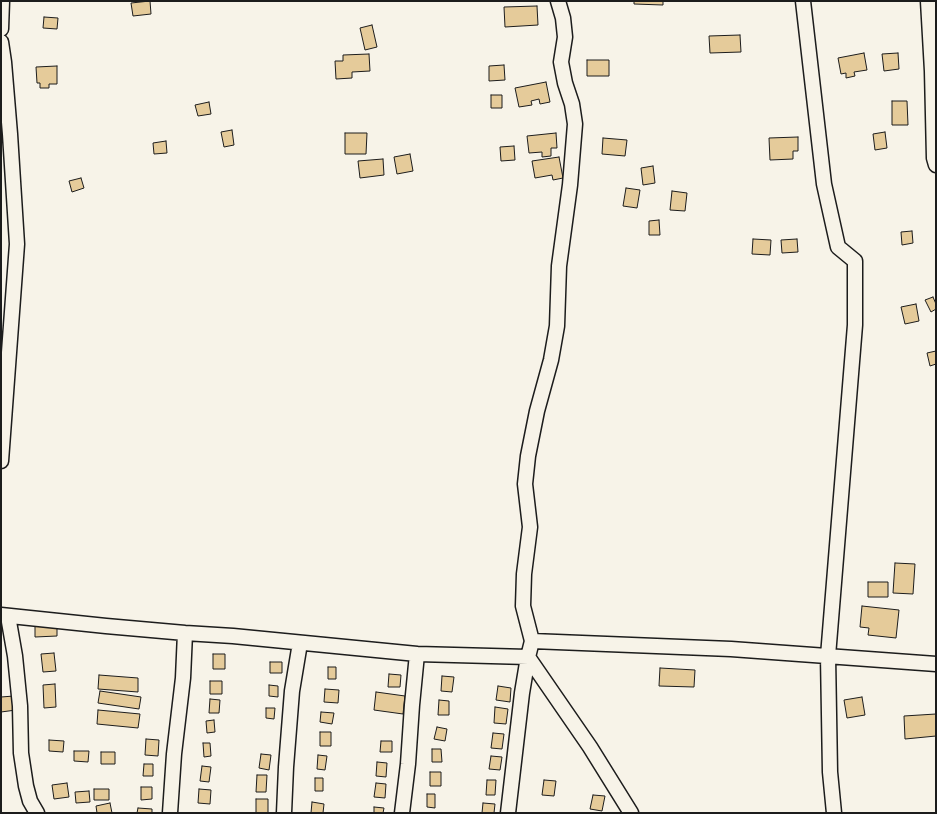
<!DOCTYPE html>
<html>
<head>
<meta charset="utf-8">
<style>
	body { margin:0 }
	#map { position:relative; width:937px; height:814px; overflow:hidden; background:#f7f3e8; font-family:"Architects Daughter",sans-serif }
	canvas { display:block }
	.frame { position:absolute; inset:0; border:2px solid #1c1c1c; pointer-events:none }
</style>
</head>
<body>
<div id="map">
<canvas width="937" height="814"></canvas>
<div class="frame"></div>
</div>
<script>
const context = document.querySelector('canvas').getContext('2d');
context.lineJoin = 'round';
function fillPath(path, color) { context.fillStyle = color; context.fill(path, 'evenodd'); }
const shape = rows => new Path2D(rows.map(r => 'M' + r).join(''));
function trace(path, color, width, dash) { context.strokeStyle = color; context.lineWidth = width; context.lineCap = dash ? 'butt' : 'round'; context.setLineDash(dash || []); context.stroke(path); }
const building = shape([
	[150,1,151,14,133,16,131,3,150,1],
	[634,1,663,1,663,5,634,4,634,1],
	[537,6,538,25,505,27,504,7,537,6],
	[44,17,58,18,57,29,43,28,44,17],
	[372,25,377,47,365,50,360,28,372,25],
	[740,35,741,52,710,53,709,36,740,35],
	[864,53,867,70,854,72,855,76,846,78,846,73,841,74,838,58,864,53],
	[898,53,899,69,884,71,882,54,898,53],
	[369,54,370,71,352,72,352,78,336,79,335,61,343,61,343,55,369,54],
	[587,60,609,60,609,76,587,76,587,60],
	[504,65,505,80,489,81,489,66,504,65],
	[57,66,57,84,49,84,49,88,40,88,40,83,37,83,36,67,57,66],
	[546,82,550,102,540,104,539,99,531,101,532,105,519,107,515,88,546,82],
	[491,95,502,95,502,108,491,108,491,95],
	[892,101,907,101,908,125,892,125,892,101],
	[209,102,211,114,198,116,195,105,209,102],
	[232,130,234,145,224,147,221,132,232,130],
	[885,132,887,148,875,150,873,134,885,132],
	[345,133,367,133,366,154,345,154,345,133],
	[556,133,557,148,551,148,551,156,542,157,542,152,529,153,527,136,556,133],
	[798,137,798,151,793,151,793,159,770,160,769,138,798,137],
	[603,138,627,140,625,156,602,154,603,138],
	[166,141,167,153,154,154,153,143,166,141],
	[514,146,515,160,501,161,500,147,514,146],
	[410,154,413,171,397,174,394,157,410,154],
	[559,157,563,178,553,180,552,175,535,178,532,161,559,157],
	[383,159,384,175,360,178,358,161,383,159],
	[653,166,655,183,643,185,641,168,653,166],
	[81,178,84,188,72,192,69,181,81,178],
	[626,188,640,190,637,208,623,206,626,188],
	[672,191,687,193,685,211,670,210,672,191],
	[659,220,660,235,649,235,649,221,659,220],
	[912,231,913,243,902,245,901,232,912,231],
	[753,239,771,240,770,255,752,254,753,239],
	[797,239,798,252,782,253,781,240,797,239],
	[933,297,936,304,936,309,931,312,925,300,933,297],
	[916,304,919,321,905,324,901,307,916,304],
	[936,351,936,364,930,366,927,353,936,351],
	[895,563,915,564,913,594,893,593,895,563],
	[868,582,888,582,888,597,868,597,868,582],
	[862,606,899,610,896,638,868,635,869,628,860,627,862,606],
	[57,622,57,636,35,637,35,623,57,622],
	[54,653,56,671,43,672,41,654,54,653],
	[213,654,225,654,225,669,213,669,213,654],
	[270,662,282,662,282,673,270,673,270,662],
	[328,667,336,667,336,679,328,679,328,667],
	[660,668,695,670,694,687,659,686,660,668],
	[389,674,401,675,400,687,388,687,389,674],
	[99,675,138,678,138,692,98,689,99,675],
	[442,676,454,677,452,692,441,691,442,676],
	[210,681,222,681,222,694,210,694,210,681],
	[55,684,56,707,44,708,43,685,55,684],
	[269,685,278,686,278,697,269,696,269,685],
	[498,686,511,688,510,702,496,700,498,686],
	[325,689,339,690,338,703,324,702,325,689],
	[100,691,141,697,139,709,98,703,100,691],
	[376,692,405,696,403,714,374,710,376,692],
	[14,696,16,710,1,712,1,697,14,696],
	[862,697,865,715,847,718,844,700,862,697],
	[210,699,220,700,219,713,209,713,210,699],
	[439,700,449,701,449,715,438,715,439,700],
	[495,707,508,709,506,724,494,723,495,707],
	[266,708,275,708,274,719,266,718,266,708],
	[98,710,140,714,138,728,97,724,98,710],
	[321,712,334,713,332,724,320,722,321,712],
	[936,714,936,736,905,739,904,716,936,714],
	[214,720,215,732,207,733,206,721,214,720],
	[437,727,447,729,445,741,434,739,437,727],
	[320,732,331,732,331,746,320,746,320,732],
	[493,733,504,734,502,749,491,748,493,733],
	[146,739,159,740,158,756,145,755,146,739],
	[49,740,64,741,63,752,49,751,49,740],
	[381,741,392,741,392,752,380,752,381,741],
	[203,743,210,743,211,756,204,757,203,743],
	[432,749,441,749,442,762,432,762,432,749],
	[74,751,89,751,88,762,74,761,74,751],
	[101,752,115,752,115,764,101,764,101,752],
	[261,754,271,755,269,770,259,768,261,754],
	[318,755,327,756,325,770,317,769,318,755],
	[491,756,502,757,500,770,489,769,491,756],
	[377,762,387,763,386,777,376,776,377,762],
	[144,764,153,764,153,776,143,776,144,764],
	[202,766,211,767,209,782,200,781,202,766],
	[430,772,441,772,441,786,430,786,430,772],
	[257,775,267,775,266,792,256,792,257,775],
	[315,778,323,778,323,791,315,791,315,778],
	[487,780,496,780,495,795,486,795,487,780],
	[544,780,556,781,554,796,542,795,544,780],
	[67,783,69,797,54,799,52,785,67,783],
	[376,783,386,784,385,798,374,797,376,783],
	[141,787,152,787,152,799,141,800,141,787],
	[94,789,109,789,109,800,94,800,94,789],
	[199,789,211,790,210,804,198,803,199,789],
	[89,791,90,802,76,803,75,792,89,791],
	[427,794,435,794,435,808,427,807,427,794],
	[593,795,605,796,602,811,590,809,593,795],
	[256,799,268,799,268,813,256,813,256,799],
	[312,802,324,804,323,813,311,813,312,802],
	[110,803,112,813,97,813,96,806,110,803],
	[483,803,495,804,494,813,482,813,483,803],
	[374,807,384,808,383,813,374,813,374,807],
	[138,808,152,809,152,813,137,813,138,808]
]);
fillPath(building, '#e5cb9a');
trace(building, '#1c1c1c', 1);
const minor = shape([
	[803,1,824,184,838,247,855,261,855,325,828,656,830,772,834,813],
	[928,1,932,71,934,158,936,165],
	[1,29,2,1],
	[1,42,4,62,10,134,17,244,1,461],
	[1,615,106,626,185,633,233,636,417,654,528,657,590,747,631,813],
	[8,616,15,656,20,706,21,753,26,786,30,801,37,813],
	[532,641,523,606,524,574,530,527,525,484,528,456,537,411,551,360,557,326,559,266,570,185,575,124,572,104,565,83,561,62,565,37,563,18,558,1],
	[170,813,174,754,183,678,185,633],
	[284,813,286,767,292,691,300,643],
	[402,813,408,764,412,705,417,654],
	[508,813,522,693,528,657,532,641,731,649,936,664]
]);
trace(minor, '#1c1c1c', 17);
trace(minor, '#f7f3e8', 14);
</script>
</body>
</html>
